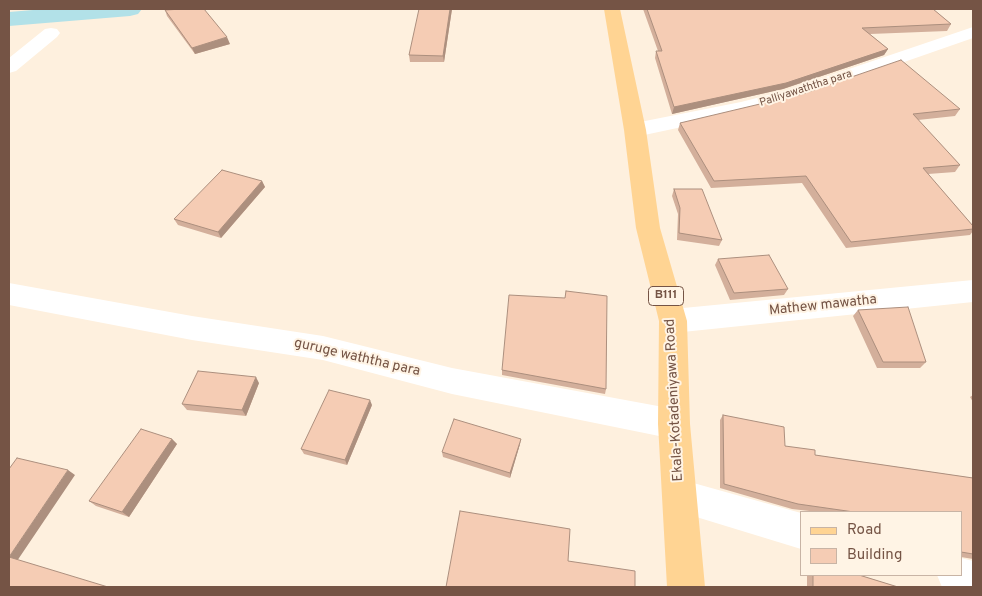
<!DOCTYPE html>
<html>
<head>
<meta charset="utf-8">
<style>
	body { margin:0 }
	#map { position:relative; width:982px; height:596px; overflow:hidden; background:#fef0de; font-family:Overpass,sans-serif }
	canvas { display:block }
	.frame { position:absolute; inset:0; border:10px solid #755445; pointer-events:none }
	.legend { position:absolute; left:800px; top:511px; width:162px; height:65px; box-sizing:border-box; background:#fff4e5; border:1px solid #c8b4a5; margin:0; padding:6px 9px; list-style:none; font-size:15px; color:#755445 }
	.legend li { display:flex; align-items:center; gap:10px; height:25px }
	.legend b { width:25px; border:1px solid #c8b4a5 }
</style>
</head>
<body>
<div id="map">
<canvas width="982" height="596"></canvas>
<div class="frame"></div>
<ul class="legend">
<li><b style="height:6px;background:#ffd493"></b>Road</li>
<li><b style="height:14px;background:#f5ccb4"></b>Building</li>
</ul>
</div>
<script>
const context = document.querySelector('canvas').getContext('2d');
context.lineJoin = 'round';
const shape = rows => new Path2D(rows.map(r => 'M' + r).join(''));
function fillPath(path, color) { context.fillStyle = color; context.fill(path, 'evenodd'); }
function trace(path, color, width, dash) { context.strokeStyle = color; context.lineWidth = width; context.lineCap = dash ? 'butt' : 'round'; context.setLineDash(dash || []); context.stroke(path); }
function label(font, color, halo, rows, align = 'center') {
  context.font = font + ' Overpass,sans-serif'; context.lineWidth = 4; context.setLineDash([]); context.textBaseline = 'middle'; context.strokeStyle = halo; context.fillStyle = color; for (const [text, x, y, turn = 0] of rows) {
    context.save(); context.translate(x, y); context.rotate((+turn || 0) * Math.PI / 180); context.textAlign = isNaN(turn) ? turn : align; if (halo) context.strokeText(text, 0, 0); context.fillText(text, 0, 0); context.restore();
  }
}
fillPath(shape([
	[45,9,142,9,138,14,130,16,9,26,9,12,45,9]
]), '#b2e1e8');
fillPath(shape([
	[973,27,973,38,798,99,743,114,635,137,627,135,624,130,627,125,635,123,741,102,784,91,973,27],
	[51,28,57,29,60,33,57,37,16,71,9,73,9,58,45,29,51,28],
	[973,280,973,302,673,333,663,329,659,321,663,313,673,309,973,280],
	[9,283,192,316,323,336,452,368,674,409,685,414,690,424,685,434,674,439,452,394,323,360,192,340,9,305,9,283],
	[679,479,801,513,801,549,667,508,662,496,667,484,679,479],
	[961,558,973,561,973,587,942,587,937,575,961,575,961,558]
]), '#fff');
fillPath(shape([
	[604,9,620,9,646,130,660,228,687,321,690,424,705,587,667,587,658,424,659,321,636,228,624,130,604,9]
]), '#ffd493');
fillPath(shape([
	[452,9,444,62,410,62,409,55],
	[643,9,933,9,951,24,947,31,870,34,888,49,884,55,783,89,672,114,655,58,656,51,658,51],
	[165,10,230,44,195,54,167,16],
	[960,109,955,116,918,120,960,165,955,172,928,174,973,226,973,231,970,235,846,248,802,183,711,188,678,130,680,123],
	[262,181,265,187,221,238,178,225,174,219],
	[674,189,722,240,719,246,677,240,678,214,672,196],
	[718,259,788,289,784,295,730,300,715,265],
	[566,291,606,389,605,394,502,375,502,370,565,298],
	[858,310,926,362,920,368,877,368,853,316],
	[259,383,246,416,187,410,182,404],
	[973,395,973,402,970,397],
	[372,405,347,465,304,454,301,449],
	[723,415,785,446,815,455,973,478,973,559,961,557,961,512,818,512,792,509,720,488,720,420],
	[172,439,177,444,129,517,96,506,89,501],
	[520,444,510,478,443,457,442,452],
	[807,575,859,575,898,587,807,587]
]), '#d3af9b');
fillPath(shape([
	[450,9,452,9,444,62,443,56],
	[227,37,230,44,195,54,192,48],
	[888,49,884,55,783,89,672,114,674,107],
	[262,181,265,187,221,238,218,232],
	[256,377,259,383,246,416,242,410],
	[370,400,372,405,347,465,345,460],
	[172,439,177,444,129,517,122,512],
	[521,439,520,444,510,478,510,473],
	[68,470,75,475,17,561,9,557]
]), '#ac8f7e');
const building = shape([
	[183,9,204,9,227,37,192,48,165,10,183,9],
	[419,9,450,9,443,56,409,55,419,9],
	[647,9,933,9,951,24,862,28,888,49,786,83,674,107,656,51,662,51,647,9],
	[901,60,960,109,913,114,960,165,923,168,973,226,973,229,851,242,806,176,714,181,680,123,802,94,901,60],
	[222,170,262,181,218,232,174,219,222,170],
	[674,189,702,189,722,240,679,233,680,208,674,189],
	[769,255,788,289,734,293,718,259,769,255],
	[566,291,607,296,606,389,502,370,509,295,565,298,566,291],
	[908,307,926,362,883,362,858,310,908,307],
	[198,371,256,377,242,410,182,404,198,371],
	[329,390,370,400,345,460,301,449,329,390],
	[723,415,784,427,785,446,815,450,815,455,973,478,973,554,961,552,961,512,854,512,798,504,724,484,723,415],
	[454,419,521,439,510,473,442,452,454,419],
	[141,429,172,439,122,512,89,501,141,429],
	[17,458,68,470,9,557,9,469,17,458],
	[460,511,570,529,568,561,635,571,635,587,446,587,460,511],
	[9,557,108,587,9,587,9,557],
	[813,575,859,575,898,587,813,587,813,575]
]);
fillPath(building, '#f5ccb4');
trace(building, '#ac8f7e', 1);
label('11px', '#755445', '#fff4e5', [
	["Palliyawaththa para",806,89,-18]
]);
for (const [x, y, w] of [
	[666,296,35]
]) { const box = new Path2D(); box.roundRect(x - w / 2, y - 9.5, w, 19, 4); context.fillStyle = '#fff4e5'; context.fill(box); trace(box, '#755445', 1); }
label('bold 12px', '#755445', null, [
	["B111",666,296]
]);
label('14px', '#755445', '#fff4e5', [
	["Mathew mawatha",823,306,-6],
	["guruge waththa para",357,358,13],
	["Ekala-Kotadeniyawa Road",675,400,-93]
]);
</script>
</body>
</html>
